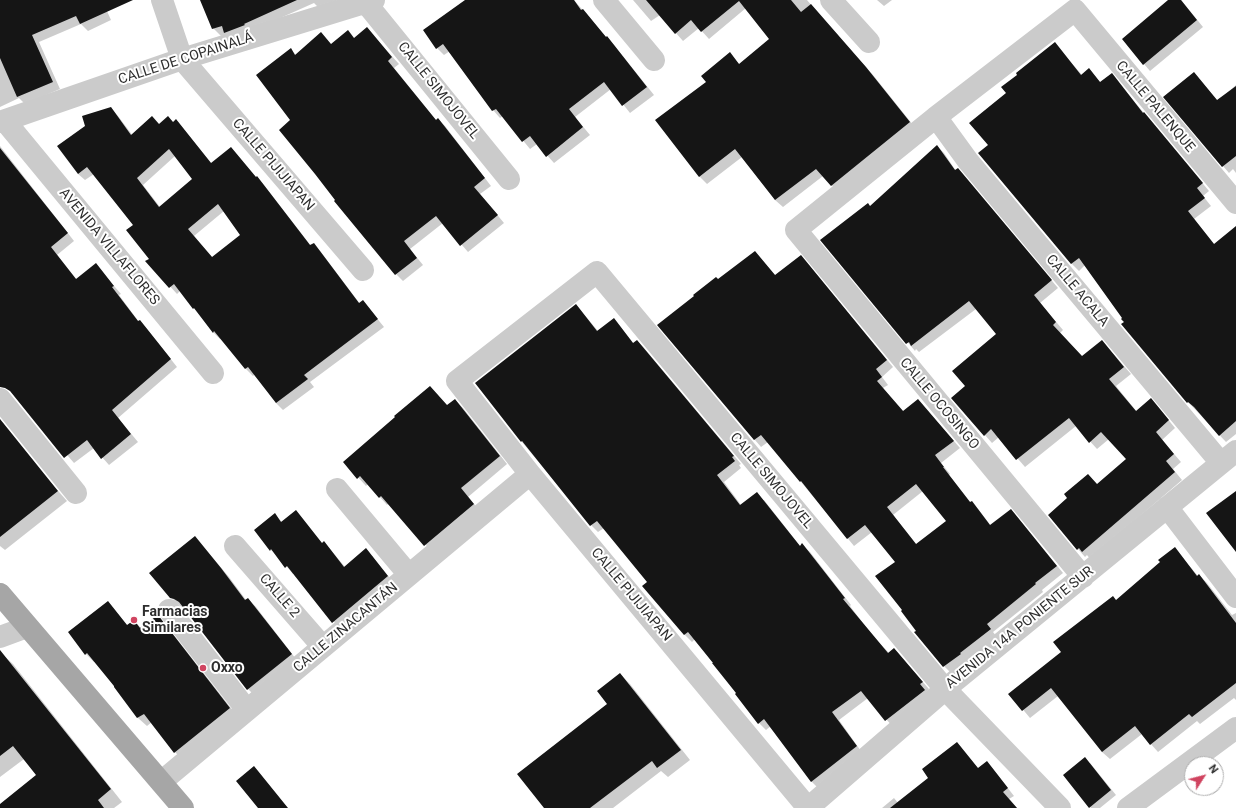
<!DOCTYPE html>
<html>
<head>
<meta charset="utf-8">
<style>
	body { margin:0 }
	#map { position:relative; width:1236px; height:808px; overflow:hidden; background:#fff; font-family:Roboto,sans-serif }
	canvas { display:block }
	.north { position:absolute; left:1184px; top:756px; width:40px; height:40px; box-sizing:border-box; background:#fff; border:1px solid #ababab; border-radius:50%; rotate:54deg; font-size:11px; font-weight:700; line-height:16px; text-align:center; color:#2e2e2e }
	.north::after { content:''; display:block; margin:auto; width:14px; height:18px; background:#d04460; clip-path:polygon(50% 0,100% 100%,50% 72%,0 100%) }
</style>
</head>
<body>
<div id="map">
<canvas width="1236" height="808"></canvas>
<div class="north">N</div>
</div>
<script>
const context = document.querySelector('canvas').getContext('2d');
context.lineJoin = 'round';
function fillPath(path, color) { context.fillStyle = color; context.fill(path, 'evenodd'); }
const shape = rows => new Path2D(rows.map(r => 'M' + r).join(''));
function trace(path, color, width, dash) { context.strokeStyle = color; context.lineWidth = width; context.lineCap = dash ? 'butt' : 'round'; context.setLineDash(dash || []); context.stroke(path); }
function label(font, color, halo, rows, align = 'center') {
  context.font = font + ' Roboto,sans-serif'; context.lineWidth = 4; context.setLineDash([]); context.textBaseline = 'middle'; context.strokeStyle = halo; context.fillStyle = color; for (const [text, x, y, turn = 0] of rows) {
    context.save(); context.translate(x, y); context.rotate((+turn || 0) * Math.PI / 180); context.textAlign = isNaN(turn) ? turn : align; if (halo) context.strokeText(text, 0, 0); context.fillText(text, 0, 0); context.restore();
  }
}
fillPath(shape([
	[0,0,102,0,111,20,88,31,81,24,39,42,60,89,25,104,19,98,0,107],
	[201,0,336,0,337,2,320,9,314,3,251,31,221,36,213,28],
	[466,0,574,0,607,38,614,45,654,95,630,113,611,89,575,117,590,135,554,163,537,144,530,149,503,116,500,118,493,110,450,51,444,55,437,48],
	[633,0,807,0,841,40,873,75,917,130,839,193,823,176,783,207,775,200,742,157,707,184,699,176,707,82,730,54,740,65,771,39,746,8,709,39,699,28,683,41,660,15,651,21],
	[877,0,892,0,884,6],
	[1170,0,1181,0,1203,27,1150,71,1144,64],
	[367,29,399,64,394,68,436,120,438,119,445,126,491,186,480,194,504,223,468,252,443,223,410,249,423,265,403,281,396,274,292,121,291,50,296,55,355,39],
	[1055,44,1082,75,1089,70,1101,83,1118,82,1209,191,1203,196,1211,206,1194,219,1215,245,1236,234,1236,434,1226,442,1188,402,1123,325,1125,322,1124,318,1085,265,1079,271,1072,264,979,153,989,145,1007,93],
	[1194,73,1218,101,1236,85,1236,173,1233,169,1229,173,1223,166,1165,97],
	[111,108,118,116,133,136,159,125,173,123,176,120,212,164,257,178,264,185,311,246,313,244,320,251,360,304,363,301,384,327,310,382,314,387,283,410,276,403,255,374,253,376,246,369,221,338,220,339,213,332,180,291,177,294,147,261,150,259,134,226,94,174,85,180,78,174],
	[175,156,194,179,160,207,143,185],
	[224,211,242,235,213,258,194,236],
	[0,146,74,241,57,255,77,280,96,265,121,294,119,295,139,322,147,329,177,367,118,418,138,442,109,465,94,448,74,463,55,441,0,357],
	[937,146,944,153,956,171,965,177,1058,288,1040,303,1063,330,1060,333,1082,357,1109,349,1131,374,1116,386,1137,412,1158,407,1175,428,1162,440,1181,462,1173,469,1182,480,1090,559,1087,555,1085,557,1078,549,1049,515,1097,485,1127,460,1109,439,1097,449,1076,426,1025,467,999,437,992,443,952,398,967,386,997,334,976,309,919,352,916,349,915,351,822,240,870,207],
	[755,252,776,276,807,263,893,367,882,377,888,385,883,388,904,412,918,400,960,448,941,463,950,474,949,475,971,503,978,509,991,526,1017,517,1063,573,1042,590,1043,592,993,632,997,637,951,673,944,666,917,631,903,610,896,562,872,532,854,546,768,442,761,447,755,440,659,325],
	[923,491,947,521,917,545,893,515],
	[576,305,598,331,614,319,634,344,637,341,644,348,741,464,739,465,741,468,724,482,741,505,764,500,800,546,802,545,810,552,851,605,850,606,872,635,889,653,894,649,929,689,893,727,868,698,839,720,863,754,819,789,811,781,771,726,766,730,759,723,695,639,692,642,685,635,644,586,648,582,604,528,598,532,591,525,522,442,526,438],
	[455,400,463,408,507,464,468,497,481,512,433,553,389,503,387,505,368,484,366,486,344,462,447,406],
	[0,425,67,501,5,550,0,546],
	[296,511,322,544,330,549,345,567,372,556,394,583,340,629,294,573,293,574,278,556,271,550,255,530,275,515,282,522],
	[195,537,229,577,246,600,248,599,256,607,299,663,256,697,248,689,183,607,180,606,171,597],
	[1175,549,1198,576,1199,575,1207,583,1232,615,1236,613,1236,700,1234,698,1200,724,1197,721,1158,752,1142,734,1110,759,1102,752,1058,696,1030,718,1010,694,1062,652,1116,601,1161,562],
	[108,602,128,626,134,621,141,628,158,616,166,625,238,717,184,761,175,752,152,722,147,726,138,718,96,662,94,662,86,654],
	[1,653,13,664,122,802,114,808,0,808,0,805,37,775,24,759,0,777,0,654],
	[620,674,630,684,690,760,668,777,661,771,613,808,545,808,608,704],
	[987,762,993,769,1014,796,1009,799,1017,808,882,808,894,798,898,803,978,768],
	[1090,763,1116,795,1100,808,1091,808,1064,775]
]), '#0003');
fillPath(shape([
	[0,0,133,0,80,24,76,16,32,35,53,82,17,97,0,58],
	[200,0,297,0,244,24,245,25,224,33,222,26,212,29],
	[465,0,574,0,581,10,583,9,606,37,607,36,647,87,622,106,604,82,569,109,583,127,546,157,530,136,522,142,496,109,492,111,443,44,436,49,423,30],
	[646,0,791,0,801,12,811,4,866,67,910,122,831,186,816,169,775,200,735,149,699,177,655,120,706,82,701,76,730,52,739,64,769,39,739,1,701,32,691,20,675,34],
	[1168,0,1181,0,1197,20,1143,65,1122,39],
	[367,27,392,57,388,61,436,120,438,118,485,178,474,187,498,215,460,246,436,216,404,241,417,258,395,275,334,201,335,200,315,174,279,130,290,120,256,75,291,48,295,55,321,32,331,44,348,30,354,38],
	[1055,42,1081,75,1089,68,1100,82,1112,73,1143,113,1144,112,1203,183,1197,188,1205,198,1188,211,1214,244,1236,226,1236,421,1219,436,1194,407,1188,402,1187,403,1121,324,1124,322,1121,319,1122,318,1079,258,1071,264,978,153,988,145,969,123,1006,93,1001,87,1017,75,1016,73],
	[1194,72,1217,100,1236,86,1236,156,1222,167,1163,97],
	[111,107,131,135,152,116,159,124,168,116,173,122,176,119,211,163,231,147,256,177,257,176,310,245,314,243,359,303,363,300,378,319,304,375,308,379,276,403,248,367,245,369,214,331,213,333,194,308,193,309,174,284,169,288,145,261,149,259,126,230,133,225,87,167,78,174,57,146,85,126,82,116],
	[169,149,192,179,159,207,137,178],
	[218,204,240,235,212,257,188,229],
	[937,145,955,170,958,168,1052,280,1034,295,1056,322,1053,325,1082,356,1102,340,1124,367,1109,379,1136,411,1151,398,1169,420,1156,432,1174,454,1166,461,1175,472,1082,552,1079,548,1077,550,1048,515,1067,498,1064,494,1088,474,1097,484,1126,459,1101,432,1089,443,1069,418,1016,460,991,429,984,436,951,398,965,386,952,371,996,334,969,301,911,346,909,342,906,344,820,240,868,203,870,206],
	[0,148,68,233,51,247,76,279,96,263,114,286,112,287,138,321,140,320,171,359,112,410,131,434,101,459,87,440,64,458,10,391,5,388,0,387],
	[755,251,775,275,801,255,887,360,876,369,882,377,877,381,903,411,918,399,954,441,935,455,944,467,943,467,970,502,972,501,990,525,1011,509,1057,566,1035,583,1036,584,987,624,991,629,960,653,961,654,943,667,914,632,916,631,901,611,902,610,875,576,895,562,865,525,847,539,801,481,800,482,761,435,754,440,657,325,694,296,693,295,716,277,718,279],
	[916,484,946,521,916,544,887,507],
	[576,304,597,331,614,318,633,343,637,340,734,456,732,457,735,461,717,475,740,505,757,492,800,546,802,543,845,598,843,599,888,653,894,648,923,682,920,684,925,690,885,721,861,691,832,712,857,746,811,782,764,719,758,724,735,694,736,693,712,663,713,663,688,632,684,635,642,586,647,582,597,521,590,526,522,441,521,442,475,383],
	[430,386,447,405,455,399,500,456,461,488,474,504,424,546,381,496,379,498,360,476,357,479,343,462,395,417,394,416],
	[0,419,58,491,0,537],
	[1236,491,1236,552,1206,513],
	[296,510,322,543,324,541,344,567,366,548,388,576,332,623,287,566,285,568,271,549,270,551,254,530,275,513,281,522],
	[195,536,221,568,245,600,248,598,292,654,247,690,179,602,174,599,170,598,149,573],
	[1175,547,1197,576,1199,574,1236,623,1236,683,1192,717,1189,714,1150,745,1135,726,1102,752,1051,688,1022,711,1008,694,1061,652,1053,642,1113,596,1116,600,1160,562,1158,560],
	[108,601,127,625,134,620,140,628,158,615,230,708,174,753,144,714,137,718,114,687,114,686,87,653,85,655,68,632],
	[0,650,111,789,98,800,104,808,0,808,0,804,36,775,13,746,0,756],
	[620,673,681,750,657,768,652,761,590,808,544,808,517,774,607,704,597,691],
	[957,742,978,768,987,761,1008,788,1003,792,1017,808,890,808,928,778,922,769],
	[1085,757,1111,790,1089,808,1063,775],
	[254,766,288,808,258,808,236,781]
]), '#151515');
trace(shape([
	[162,0,182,59,363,270],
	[604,0,654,60],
	[831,0,869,42],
	[366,3,509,179],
	[936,117,968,161,1221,463],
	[5,121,213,373],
	[0,122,182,59,374,0],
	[0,399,76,493],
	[337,489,409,575],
	[1167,507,1236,597],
	[235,546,323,647],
	[1083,577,796,230,936,117,1075,10,1236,203],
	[169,610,247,710],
	[0,637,27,627],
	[161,782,530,474],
	[808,808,530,474,457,381,597,272,945,689,1060,808],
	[808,808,956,680,1236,451],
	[1128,808,1236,728]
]), '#cbcbcb', 22);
trace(shape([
	[0,594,183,808]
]), '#a6a6a6', 22);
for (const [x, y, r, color] of [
	[134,620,4,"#d04460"],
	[203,668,4,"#d04460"]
]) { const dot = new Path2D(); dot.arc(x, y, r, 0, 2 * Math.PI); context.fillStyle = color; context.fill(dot); trace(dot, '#fff', 1.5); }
label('14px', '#2e2e2e', '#fff', [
	["CALLE DE COPAINALÁ",186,59,-18],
	["CALLE SIMOJOVEL",438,91,51],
	["CALLE PALENQUE",1155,107,50],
	["CALLE PIJIJIAPAN",273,165,49],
	["AVENIDA VILLAFLORES",109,247,50],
	["CALLE ACALA",1077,291,50],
	["CALLE OCOSINGO",939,404,50],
	["CALLE SIMOJOVEL",771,481,50],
	["CALLE PIJIJIAPAN",631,595,50],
	["CALLE 2",279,596,49],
	["CALLE ZINACANTÁN",346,628,-40],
	["AVENIDA 14A PONIENTE SUR",1020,628,-39]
]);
label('bold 14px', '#2e2e2e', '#fff', [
	["Farmacias",142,612],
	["Similares",142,628],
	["Oxxo",211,668]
], 'left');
</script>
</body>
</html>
